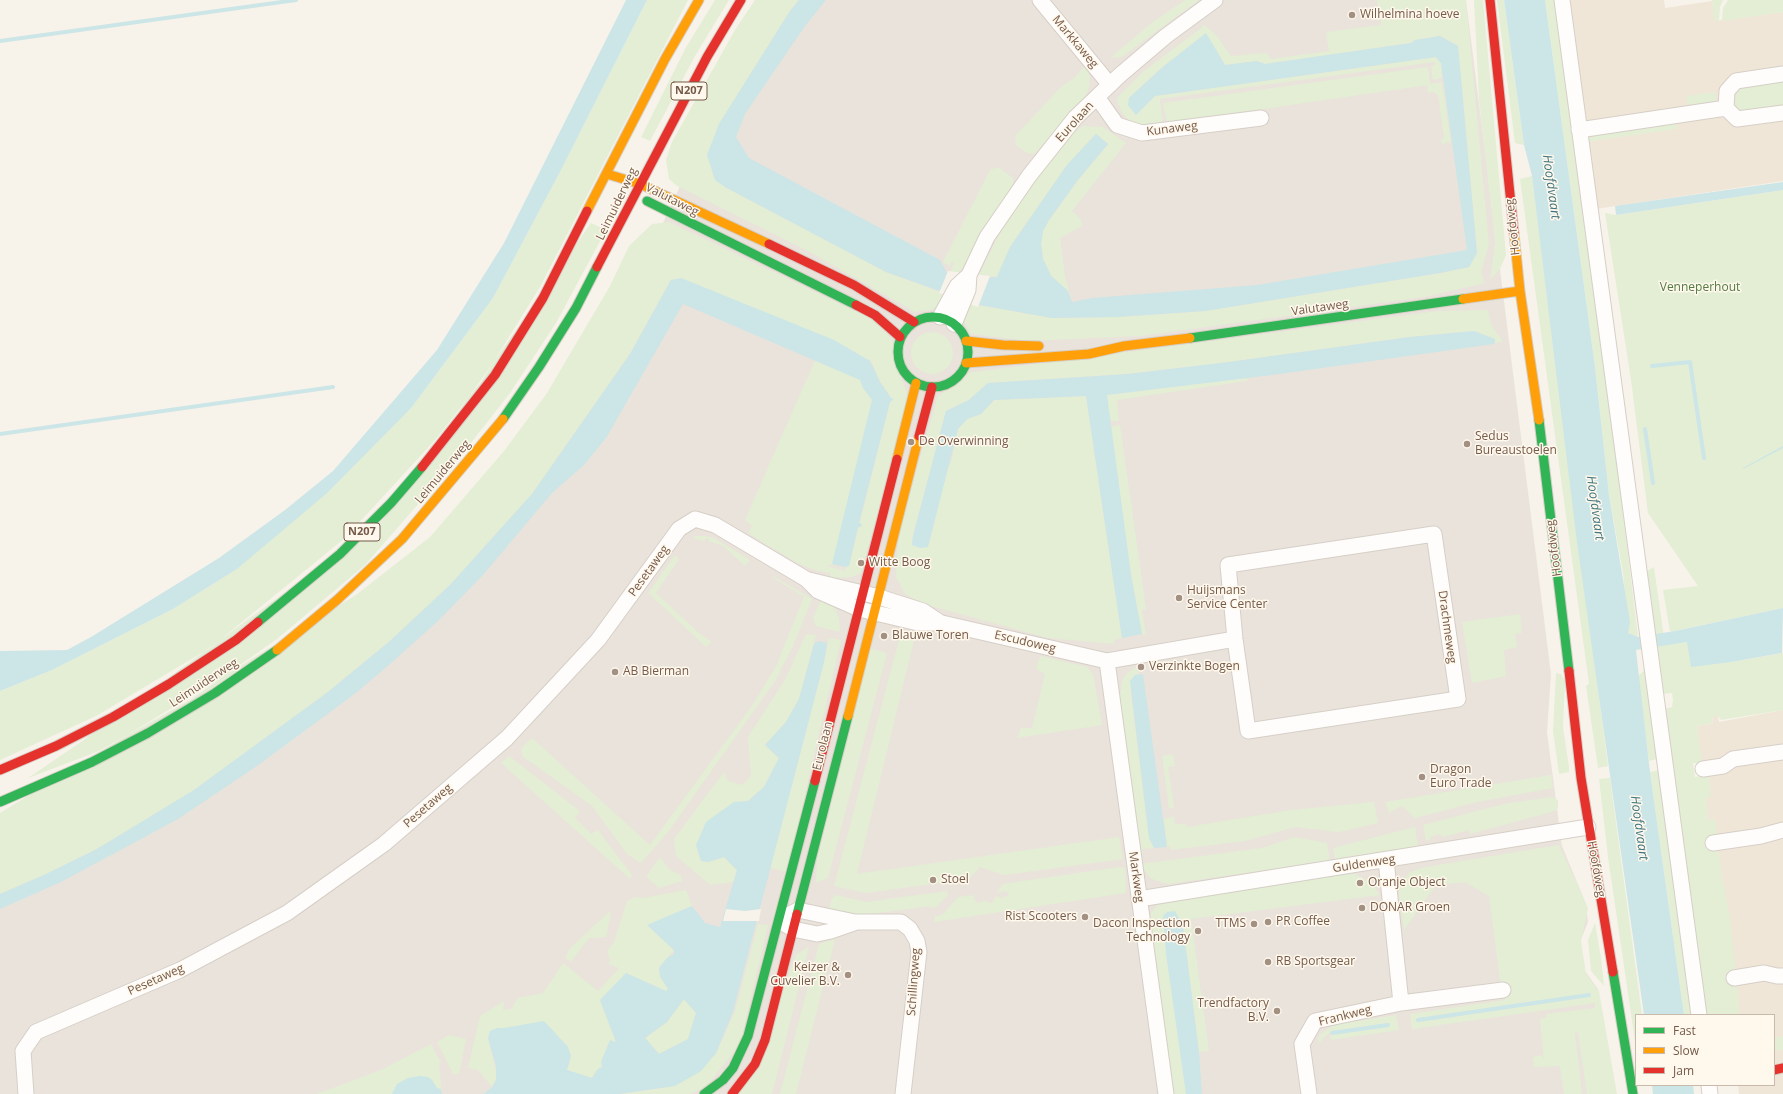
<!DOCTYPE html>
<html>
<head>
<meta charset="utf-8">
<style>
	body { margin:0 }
	#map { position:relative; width:1783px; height:1094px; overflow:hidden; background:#f7f3ea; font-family:"Open Sans",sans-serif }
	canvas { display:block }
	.legend { position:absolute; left:1635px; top:1014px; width:140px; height:72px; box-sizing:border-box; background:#fff8ec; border:1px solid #c8b9ab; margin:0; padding:5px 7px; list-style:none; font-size:12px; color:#755a4a }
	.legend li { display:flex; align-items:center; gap:8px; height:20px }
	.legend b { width:20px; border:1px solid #c8b9ab }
</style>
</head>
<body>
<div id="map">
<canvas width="1783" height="1094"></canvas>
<ul class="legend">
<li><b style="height:5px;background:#30b455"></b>Fast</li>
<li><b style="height:5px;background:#ff9f0a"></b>Slow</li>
<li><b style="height:5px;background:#e5322d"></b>Jam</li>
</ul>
</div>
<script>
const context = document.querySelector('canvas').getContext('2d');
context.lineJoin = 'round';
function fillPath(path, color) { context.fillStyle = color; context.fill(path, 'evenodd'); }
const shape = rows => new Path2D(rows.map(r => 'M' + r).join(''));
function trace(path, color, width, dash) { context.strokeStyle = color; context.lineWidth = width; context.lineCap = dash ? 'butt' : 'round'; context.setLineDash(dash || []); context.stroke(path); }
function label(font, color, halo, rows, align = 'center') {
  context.font = font + ' "Open Sans",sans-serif'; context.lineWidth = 3; context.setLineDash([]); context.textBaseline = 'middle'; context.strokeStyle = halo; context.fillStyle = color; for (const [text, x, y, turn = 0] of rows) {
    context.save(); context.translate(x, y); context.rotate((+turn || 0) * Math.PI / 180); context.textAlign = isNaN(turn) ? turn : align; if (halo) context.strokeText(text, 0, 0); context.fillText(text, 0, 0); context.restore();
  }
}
fillPath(shape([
	[1567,0,1664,0,1665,8,1712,1,1715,21,1783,12,1783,181,1596,209],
	[1783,710,1783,1094,1739,1094,1738,1085,1774,1085,1774,1015,1730,1015,1697,726,1713,723,1712,716,1718,716,1719,722]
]), '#f0e6d8');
fillPath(shape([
	[788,0,1466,0,1551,674,1547,732,1562,846,1586,904,1588,922,1580,942,1585,971,1598,989,1616,1094,0,1094,0,879,94,837,570,424,717,106]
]), '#eae3db');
fillPath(shape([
	[647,0,688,0,540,287,481,382,435,440,345,538,210,648,96,716,0,760,0,691,52,670,173,609,237,569,412,407,493,298,561,170],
	[715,0,729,0,695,56,650,141,641,137,685,49],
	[755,0,799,0,790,11,719,124,725,187,886,272,943,293,954,262,952,261,950,266,943,262,990,170,998,167,1013,178,1013,184,941,303,934,309,915,312,808,251,677,186,669,179,666,160,672,142,735,30],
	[1185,0,1199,0,1122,57,1110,58,1150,24],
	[1377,0,1466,0,1489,244,1481,273,1485,283,1424,297,1140,336,1029,341,971,334,964,322,969,302,977,278,1003,227,1035,179,1069,136,1083,126,1103,127,1126,143,1072,211,1081,219,1082,226,1060,238,1065,276,1072,302,1068,291,1051,276,1043,259,1041,244,1043,231,1049,220,1077,181,1108,144,1096,134,1067,165,1010,247,997,277,989,276,978,305,1052,318,1117,317,1205,311,1440,273,1469,267,1477,252,1458,46,1440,36,1415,40,1411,43,1265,64,1257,61,1225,65,1206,34,1164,66,1129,98,1136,115,1155,96,1436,57,1441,63,1442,78,1433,80,1431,66,1435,65,1435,62,1160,99,1163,124,1136,127,1123,114,1118,104,1117,98,1144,71,1205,25,1218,37,1231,56,1267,53,1271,59,1329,51,1326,35,1327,32,1381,25],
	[1474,0,1483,0,1506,255,1500,269,1490,280,1495,243,1479,99],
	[1497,0,1504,0,1524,145,1515,143],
	[1545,0,1557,0,1601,332,1638,637,1628,633,1623,573,1609,495,1595,367],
	[1712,0,1723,0,1720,7,1719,21,1714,21],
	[1728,0,1783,0,1783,12,1722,21,1723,8],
	[1085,65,1090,77,1089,88,1085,97,1035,154,1027,153,1016,145,1015,142,1016,135,1061,87,1074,78],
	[1428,67,1430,84,1442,82,1451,142,1441,144,1441,139,1444,138,1438,95,1433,92,1428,93,1427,86,1428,85,1167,123,1163,103],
	[1783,81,1783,108,1745,115,1735,109,1733,95,1738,87],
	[1715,92,1717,105,1713,105,1709,102,1693,104,1688,109,1686,96],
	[1676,121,1677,129,1586,142,1586,138,1596,132],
	[1532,176,1608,766,1598,768,1586,686,1589,684,1520,179],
	[1783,190,1783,608,1670,632,1663,590,1698,586,1648,513,1631,380,1605,213,1616,215],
	[669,222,874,320,892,339,896,363,909,399,861,573,852,577,831,578,830,573,815,570,797,563,748,533,752,526,745,520,816,358,858,376,874,400,833,566,829,564,828,566,845,571,846,567,849,565,891,398,880,382,871,361,671,280,630,354,532,494,450,585,390,641,328,692,194,790,97,849,44,875,0,894,0,813,356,595,430,537,504,451,547,393,610,286,629,246,652,224],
	[591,223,606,230,556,323,510,393,467,448,365,565,277,639,190,700,99,751,28,778,81,742,382,521],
	[1488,310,1491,324,1503,342,1495,343,1495,339,1474,331,1410,337,1229,362,1128,374,988,383,969,400,946,411,913,536,912,545,952,459,958,429,967,419,981,414,994,400,1086,396,1122,638,1114,640,1114,644,1048,638,924,604,905,594,896,577,898,534,938,396,955,385,967,373,1438,311],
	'911 353a21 21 0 1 1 42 0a21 21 0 1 1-42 0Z',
	[1247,378,1247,381,1117,400,1119,421,1109,421,1107,394],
	[1120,425,1146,609,1142,610,1146,635,1142,634,1131,575,1110,427],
	[695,536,705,536,714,538,750,560,745,566,723,546,709,541,709,539,706,538,705,541,692,538],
	[675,555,679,559,656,593,699,633,712,642,706,647,648,593],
	[1654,567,1665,645,1687,642,1731,662,1783,653,1783,710,1721,720,1718,716,1712,717,1713,723,1697,726,1702,764,1693,763,1695,777,1709,775,1711,797,1706,798,1708,820,1715,819,1721,871,1730,918,1740,1015,1706,1015,1664,709,1672,707,1673,700,1672,693,1662,694,1645,572],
	[773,576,812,599,793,646,775,681,669,831,641,863,627,854,592,806,522,756,521,748,532,738,650,845,754,703,776,666,804,597,772,577],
	[821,600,834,607,839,618,840,632,816,626,813,618],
	[1520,614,1522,633,1515,634,1517,647,1504,650,1506,676,1472,683,1462,622],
	[901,632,916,632,857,874,1119,837,1123,859,1004,875,980,867,969,879,866,893,834,886],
	[806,634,816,635,799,699,786,722,765,745,779,758,764,787,748,801,734,802,701,861,708,862,724,857,737,870,734,882,710,885,676,856,674,839,724,772,728,781,742,785,751,776,748,737,785,680],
	[829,638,841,640,787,872,770,868,824,662],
	[870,648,887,653,828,878,816,883,817,859],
	[1040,656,1087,667,1093,674,1102,725,1017,738,1021,728,1032,728,1045,674,1036,669],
	[1136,667,1139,674,1135,675,1131,694,1149,838,1154,848,1142,849,1143,855,1139,855,1116,698,1120,696,1122,681,1126,674],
	[1646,669,1657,746,1657,759,1649,761,1638,676],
	[1556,673,1561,674,1565,682,1563,727,1569,767,1569,772,1559,774,1553,731],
	[1173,754,1175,766,1168,767,1174,808,1169,808,1162,756],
	[509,756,580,811,575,818,591,834,598,830,632,875,630,879,501,763],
	[1660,770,1692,1015,1684,1015,1650,772],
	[1551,775,1553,788,1477,802,1415,818,1402,806,1389,813,1385,802],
	[1610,778,1642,1015,1636,1015,1636,1048,1608,857,1599,779],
	[1552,797,1558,800,1558,808,1555,811,1470,834,1469,830,1442,837,1441,834,1430,837,1430,840,1426,841,1423,825,1504,804],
	[1374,802,1378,823,1339,832,1295,827,1245,841,1170,850,1170,846,1167,847,1164,819,1174,816,1175,825,1186,823,1187,827,1291,810],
	[1415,827,1418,847,1335,861,1333,848],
	[1295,837,1327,843,1330,861,1168,884,1157,881,1149,877,1140,864,1262,848],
	[1559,845,1588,908,1581,941,1586,974,1599,991,1617,1094,1587,1094,1578,1032,1575,1033,1582,1094,1564,1094,1560,1066,1534,1067,1533,1057,1542,1055,1544,1061,1540,1019,1547,1017,1546,1014,1595,1008,1595,1003,1412,1029,1410,1014,1505,1000,1500,980,1489,896,1465,882,1436,885,1404,930,1399,897,1400,885,1409,873,1421,868],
	[660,857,670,870,681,875,682,881,659,888,646,877],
	[1120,867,1125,868,1126,893,934,922,935,916,942,915,958,897,976,895,973,898,978,903,984,901,992,903,996,896,1001,898,1007,896,1009,894,1008,892,1003,891,997,893,1002,884],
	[1353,873,1372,883,1380,895,1191,919,1209,1051,1199,1052,1183,926,1186,1094,1172,1094,1149,926,1151,913,1158,904,1166,900],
	[686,890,692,906,648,925,674,950,659,968,660,977,669,989,666,991,630,975,600,1000,616,1042,602,1067,598,1069,592,1078,567,1070,571,1056,568,1047,558,1037,504,1028,497,1028,488,1038,497,1075,496,1080,492,1087,478,1070,468,1068,480,1016,504,1001,503,1010,511,1009,518,998,543,993,563,963,598,991,619,968,609,964,610,960,607,951,614,942,627,901,635,897,643,898],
	[947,891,948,895,936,907,930,908,930,906,864,915,828,912,832,898,836,895,866,902],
	[609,912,611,913,606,937,589,938,571,962,565,958,570,948],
	[1595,923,1601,958,1604,986,1591,971,1588,940],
	[758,924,768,925,740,1044,706,1087,690,1094,619,1094,675,1086,716,1053,735,1011],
	[835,939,796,1094,780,1094,819,944],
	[809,946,772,1094,740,1094,796,955],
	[684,999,696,1013,688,1039,659,1054,645,1038,667,1022],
	[1396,1015,1399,1030,1331,1040,1330,1033,1324,1037,1319,1044,1318,1038,1321,1034,1333,1025],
	[449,1035,466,1039,459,1074,453,1074,437,1042],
	[1783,1036,1783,1050,1774,1051,1774,1038],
	[431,1044,441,1062,439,1064,442,1094,317,1094,381,1070]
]), '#e3eed5');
fillPath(shape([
	[626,0,647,0,561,170,493,298,412,407,327,493,237,569,173,609,52,670,0,691,0,651,67,650,91,637,219,558,285,510,333,471,437,350,504,243],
	[799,0,826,0,805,26,745,114,736,137,749,158,940,260,947,273,977,278,997,277,1010,247,1067,165,1096,134,1108,144,1077,181,1049,220,1043,231,1041,244,1043,259,1051,276,1068,291,1072,302,1092,298,1257,285,1467,250,1441,63,1436,57,1155,96,1136,115,1128,105,1129,98,1164,66,1206,33,1225,65,1257,61,1265,64,1411,43,1415,40,1440,36,1458,46,1477,253,1469,267,1440,273,1205,311,1117,317,1052,318,979,305,886,272,725,187,715,180,707,155,719,124,790,11],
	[1504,0,1545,0,1595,367,1609,495,1630,622,1628,633,1638,637,1675,631,1783,608,1782,653,1731,662,1691,667,1687,642,1636,650,1650,772,1684,1015,1644,1015,1577,542,1532,176,1524,145],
	[1783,182,1783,190,1616,215,1615,206],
	[681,278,834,340,870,361,880,382,891,398,894,399,890,402,859,523,862,524,861,527,858,527,849,566,845,567,832,564,872,400,863,388,860,380,683,304,606,438,584,465,552,493,483,575,438,621,390,664,357,692,318,721,254,768,178,819,61,882,0,909,0,894,44,875,97,849,194,790,328,692,390,641,450,585,532,494,630,354,671,280],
	[1474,331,1495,339,1494,344,1272,375,1107,395,1131,575,1142,634,1122,638,1086,396,994,400,981,414,967,419,958,429,928,547,920,548,912,545,913,536,946,411,969,400,988,383,1128,374,1229,362,1410,337],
	[1783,446,1783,448,1743,469,1743,468],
	[819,641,827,643,824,662,733,1012,716,1053,701,1071,675,1086,619,1094,484,1094,492,1087,496,1080,496,1066,488,1038,490,1031,497,1028,504,1028,544,1021,568,1047,571,1056,567,1070,592,1078,598,1069,602,1067,601,1062,610,1040,616,1042,600,1000,626,973,666,991,668,989,660,976,659,968,667,958,674,954,674,950,647,925,692,906,705,923,720,927,737,870,724,857,708,862,701,861,696,845,706,822,734,802,748,801,764,787,779,758,765,745,786,722,799,699,814,644],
	[684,999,696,1013,688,1039,659,1054,645,1038,667,1022],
	[1143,674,1167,847,1154,848,1149,838,1130,681,1135,675],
	[1175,911,1183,926,1199,1052,1202,1094,1186,1094,1166,954,1163,916,1167,912],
	[420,1076,428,1077,432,1080,437,1088,441,1089,442,1094,392,1094,397,1084,408,1078],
	[1652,1085,1693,1085,1694,1094,1653,1094]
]), '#cce5e7');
fillPath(shape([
	[948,271,990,276,978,307,939,293],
	[726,909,745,911,761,909,759,921,723,921]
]), '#f7f3ea');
trace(shape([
	[0,41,296,0],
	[1652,366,1690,362,1704,458],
	[1645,429,1653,483],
	[0,434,333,387],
	[1418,1020,1589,995],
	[1332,1033,1388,1025]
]), '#cce5e7', 4);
const street = shape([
	[1040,0,1110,85],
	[1562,0,1699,1015],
	[1097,97,1117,125,1142,133,1261,118],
	[1726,108,1727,91,1736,81,1783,74],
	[1579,130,1726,108,1737,119,1783,113],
	[940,317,957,286,969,275,987,237,1029,176,1075,118,1120,75,1166,36,1215,0],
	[954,324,968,290,969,275],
	[1434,534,1458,699,1248,731,1235,639,1228,565,1434,534],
	[809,580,879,597,923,611,941,623],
	[1107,661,1166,1094],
	[1703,769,1723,766,1733,759,1783,752],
	[1713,843,1761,836,1783,830],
	[1139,899,1588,827],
	[790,914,798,910,855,922,901,922,910,929,917,941,919,952,903,1094],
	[786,925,793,929,817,934,831,931,854,923],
	[1734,978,1764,973,1777,976,1783,976],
	[1401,1003,1503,990],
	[1709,1085,1710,1094],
	[26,1094,23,1051,36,1032,180,970,287,913,384,844,507,738,598,640,679,529,695,519,715,525,806,579,818,591,859,609,901,619,918,623,942,623,1107,661,1235,639],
	[1309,1094,1302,1044,1315,1021,1401,1003,1386,860]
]);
const fast = shape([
	[647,201,856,305],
	'898 352a35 35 0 1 1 70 0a35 35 0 1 1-70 0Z',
	[1190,338,1463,299],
	[503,419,539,367,576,308,597,267],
	[1539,420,1569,671],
	[258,622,340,554,391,503,422,467],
	[0,802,92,762,148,733,215,693,277,650],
	[797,914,848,716],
	[1613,972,1633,1094],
	[704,1094,723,1080,733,1068,748,1036,815,781]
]);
const slow = shape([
	[607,174,640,184,769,244],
	[587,211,665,59,699,0],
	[1514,233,1520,291,1539,420],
	[1463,299,1520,291],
	[966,341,1003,345,1039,346],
	[966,363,1089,354,1124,346,1190,338],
	[897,459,916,383],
	[277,650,337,600,402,539,503,419],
	[848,716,919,436]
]);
const jam = shape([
	[1490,0,1514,233],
	[769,244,854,285,914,322],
	[597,267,707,57,741,0],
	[856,305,875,315,900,337],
	[919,436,932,387],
	[422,467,495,375,543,298,587,211],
	[1569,671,1581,778,1613,972],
	[0,770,56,746,113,717,169,684,236,640,258,622],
	[815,781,897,459],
	[1774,1070,1783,1068],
	[732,1094,755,1064,765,1040,797,914]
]);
trace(street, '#d6cfc7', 17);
trace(fast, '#d6cfc7', 11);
trace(slow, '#d6cfc7', 11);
trace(jam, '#d6cfc7', 11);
trace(street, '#fefdfc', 15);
trace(fast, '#30b455', 9);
trace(slow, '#ff9f0a', 9);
trace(jam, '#e5322d', 9);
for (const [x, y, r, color] of [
	[1352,15,4,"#a29082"],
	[911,442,4,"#a29082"],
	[1467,444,4,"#a29082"],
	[861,563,4,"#a29082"],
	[1179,598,4,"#a29082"],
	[884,636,4,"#a29082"],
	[1141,667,4,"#a29082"],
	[615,672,4,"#a29082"],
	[1422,777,4,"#a29082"],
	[933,880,4,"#a29082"],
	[1360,883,4,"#a29082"],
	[1362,908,4,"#a29082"],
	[1085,917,4,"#a29082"],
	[1268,922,4,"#a29082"],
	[1254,924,4,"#a29082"],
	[1198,931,4,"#a29082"],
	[1268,962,4,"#a29082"],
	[848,975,4,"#a29082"],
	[1277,1011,4,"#a29082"]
]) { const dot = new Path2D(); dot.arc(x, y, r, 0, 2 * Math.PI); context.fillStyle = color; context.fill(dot); trace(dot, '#fff8ec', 1.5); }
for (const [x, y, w] of [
	[689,91,36],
	[362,532,36]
]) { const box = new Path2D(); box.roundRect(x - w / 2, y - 9, w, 18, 3); context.fillStyle = '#fff8ec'; context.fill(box); trace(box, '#755a4a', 1); }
label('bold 11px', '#755a4a', null, [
	["N207",689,91],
	["N207",362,532]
]);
label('12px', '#755a4a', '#fff8ec', [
	["Wilhelmina hoeve",1360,15],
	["Sedus",1475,437],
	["Bureaustoelen",1475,451],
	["De Overwinning",919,442],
	["Witte Boog",869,563],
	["Huijsmans",1187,591],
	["Service Center",1187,605],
	["Blauwe Toren",892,636],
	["Verzinkte Bogen",1149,667],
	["AB Bierman",623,672],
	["Dragon",1430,770],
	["Euro Trade",1430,784],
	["Stoel",941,880],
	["Oranje Object",1368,883],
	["DONAR Groen",1370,908],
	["Rist Scooters",1077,917,"right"],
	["PR Coffee",1276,922],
	["Dacon Inspection",1190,924,"right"],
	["Technology",1190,938,"right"],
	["TTMS",1246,924,"right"],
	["RB Sportsgear",1276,962],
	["Keizer &",840,968,"right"],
	["Cuvelier B.V.",840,982,"right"],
	["Trendfactory",1269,1004,"right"],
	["B.V.",1269,1018,"right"]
], 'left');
label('12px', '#755a4a', '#fff8ec', [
	["Markkaweg",1075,42,50],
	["Eurolaan",1075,122,-48],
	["Kunaweg",1172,129,-7],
	["Valutaweg",672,200,27],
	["Leimuiderweg",617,204,-64],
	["Hoofdweg",1513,227,-96],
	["Valutaweg",1320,308,-8],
	["Leimuiderweg",443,472,-50],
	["Hoofdweg",1554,548,-97],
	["Pesetaweg",649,571,-54],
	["Drachmeweg",1447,627,82],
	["Escudoweg",1025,642,13],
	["Leimuiderweg",204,683,-33],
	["Eurolaan",823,746,-76],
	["Pesetaweg",428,806,-41],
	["Guldenweg",1364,864,-9],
	["Hoofdweg",1596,869,80],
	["Markweg",1136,877,82],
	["Pesetaweg",156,980,-24],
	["Schillingweg",914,982,-86],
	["Frankweg",1345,1016,-14]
]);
label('12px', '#537b42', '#fff8ec', [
	["Venneperhout",1700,288]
]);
label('italic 13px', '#417681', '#fff8ec', [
	["Hoofdvaart",1551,187,82],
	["Hoofdvaart",1595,508,82],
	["Hoofdvaart",1639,828,82]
]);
</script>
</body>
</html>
